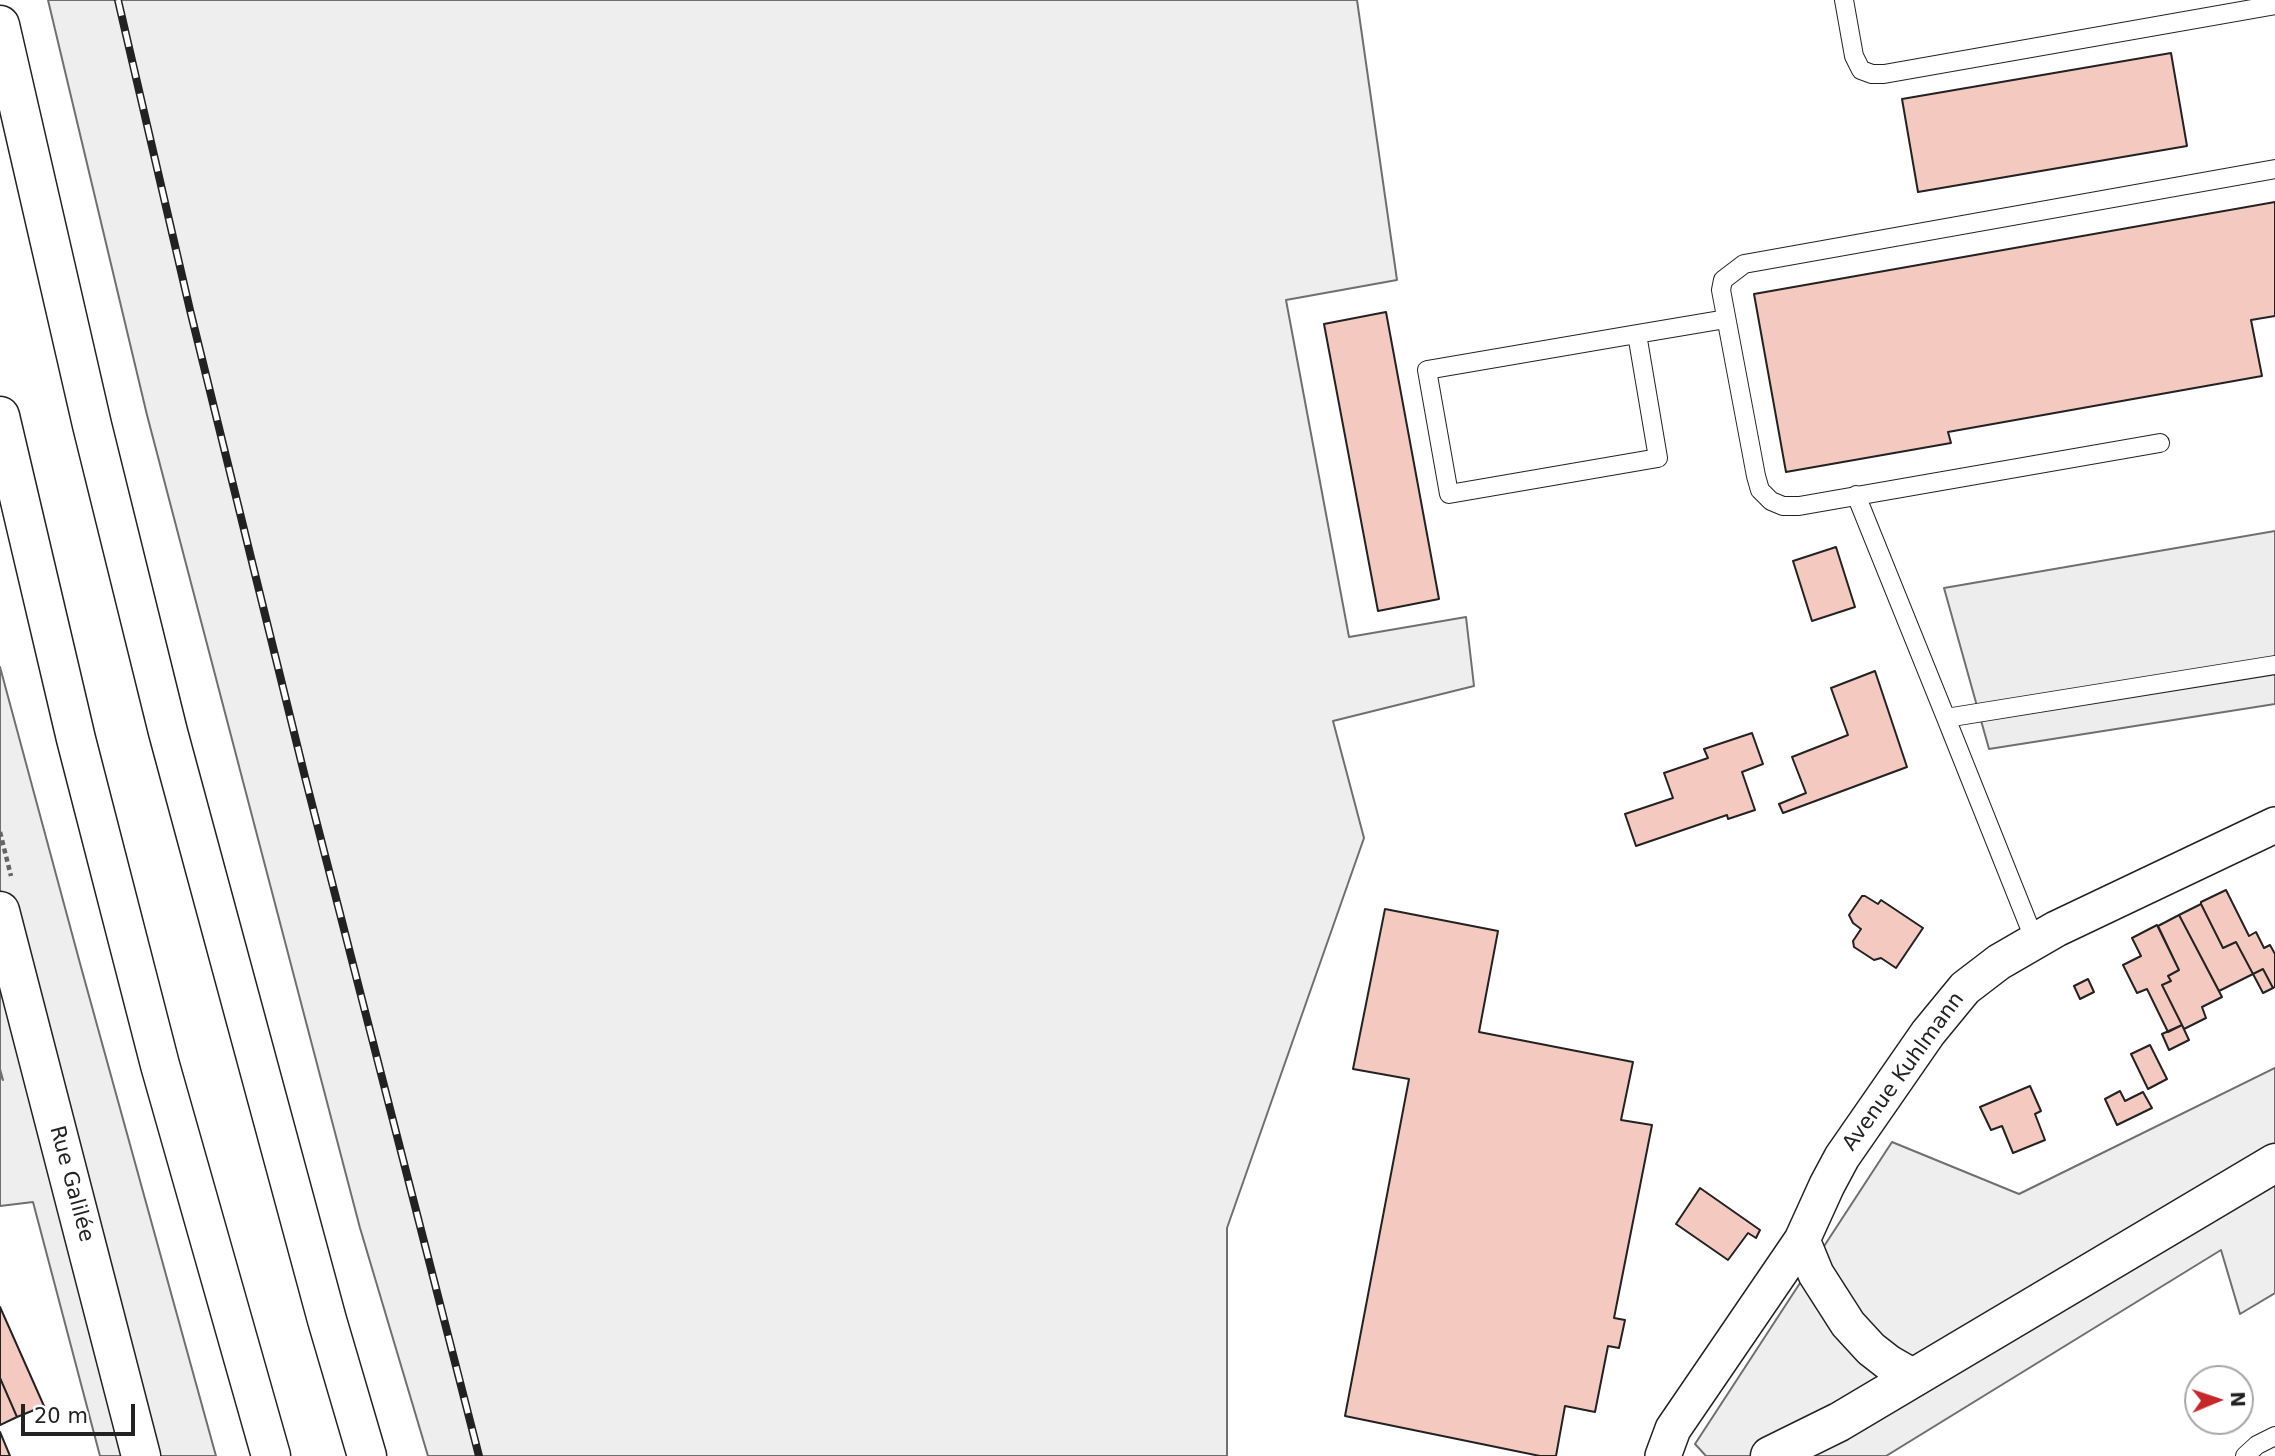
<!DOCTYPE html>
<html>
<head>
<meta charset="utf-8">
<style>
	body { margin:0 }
	#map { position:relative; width:2275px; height:1456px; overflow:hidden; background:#fff; font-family:"DejaVu Sans",sans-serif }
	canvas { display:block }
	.north { position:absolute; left:2184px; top:1365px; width:70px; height:70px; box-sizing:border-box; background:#fff; border:2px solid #a7a7a7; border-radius:50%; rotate:88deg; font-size:19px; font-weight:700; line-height:28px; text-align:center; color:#222 }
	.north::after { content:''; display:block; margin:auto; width:24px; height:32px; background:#c62828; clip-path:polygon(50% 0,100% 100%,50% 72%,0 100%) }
	.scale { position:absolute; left:21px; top:1404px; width:114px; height:32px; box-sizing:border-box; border:4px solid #222; border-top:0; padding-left:9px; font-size:21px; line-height:24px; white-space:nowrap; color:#222; -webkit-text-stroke:5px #fff; paint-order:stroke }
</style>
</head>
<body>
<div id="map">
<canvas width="2275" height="1456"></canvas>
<div class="north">N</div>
<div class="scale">20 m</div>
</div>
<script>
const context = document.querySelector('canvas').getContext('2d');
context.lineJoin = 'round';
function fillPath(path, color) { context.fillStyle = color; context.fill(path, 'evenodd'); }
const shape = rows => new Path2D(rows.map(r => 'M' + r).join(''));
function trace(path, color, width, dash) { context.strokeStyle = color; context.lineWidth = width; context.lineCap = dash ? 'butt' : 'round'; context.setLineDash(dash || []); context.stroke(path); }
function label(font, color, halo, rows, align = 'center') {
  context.font = font + ' "DejaVu Sans",sans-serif'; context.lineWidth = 5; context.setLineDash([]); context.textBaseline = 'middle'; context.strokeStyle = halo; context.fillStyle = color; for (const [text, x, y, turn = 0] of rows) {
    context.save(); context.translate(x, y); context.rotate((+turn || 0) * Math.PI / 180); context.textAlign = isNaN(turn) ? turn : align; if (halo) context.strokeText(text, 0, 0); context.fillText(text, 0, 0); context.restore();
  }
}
const green = shape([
	[48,0,1357,0,1397,280,1286,300,1349,637,1466,617,1474,686,1333,721,1364,838,1227,1228,1227,1456,428,1456,360,1228,147,415,48,0],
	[0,667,81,967,216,1456,100,1456,33,1202,0,1206,0,1074,3,1080,0,1069,0,667],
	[2275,1068,2275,1293,2240,1314,2221,1250,1886,1456,1706,1456,1695,1444,1892,1142,2019,1194,2275,1068]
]);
fillPath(green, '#eee');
trace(green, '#6f6f6f', 2);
const parking = shape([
	[2275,531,2275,704,1989,749,1944,588,2275,531]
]);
fillPath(parking, '#ededed');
trace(parking, '#6f6f6f', 2);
const building = shape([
	[2171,53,2187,146,1918,192,1902,99,2171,53],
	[2275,202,2275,316,2251,320,2262,376,1948,432,1951,443,1786,472,1754,294,2275,202],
	[1386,312,1439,599,1378,611,1324,324,1386,312],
	[1836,547,1855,607,1812,621,1793,561,1836,547],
	[1875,671,1907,767,1783,813,1779,804,1806,793,1792,757,1848,735,1831,688,1875,671],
	[1752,733,1763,764,1742,772,1755,810,1728,819,1727,815,1636,846,1625,814,1673,798,1664,773,1708,758,1704,749,1752,733],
	[2226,890,2249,936,2256,932,2264,948,2270,945,2275,954,2275,987,2273,988,2263,969,2253,974,2236,942,2223,948,2201,904,2201,902,2226,890],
	[1862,896,1865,896,1878,904,1881,900,1923,928,1896,968,1881,958,1874,960,1854,947,1853,941,1861,929,1853,923,1849,915,1862,896],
	[2201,904,2223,948,2236,942,2253,974,2219,991,2179,915,2201,904],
	[1385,909,1498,931,1479,1032,1633,1062,1621,1120,1652,1125,1614,1318,1625,1320,1619,1348,1608,1346,1595,1412,1565,1406,1556,1456,1540,1456,1345,1416,1409,1079,1353,1069,1385,909],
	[2179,915,2222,997,2202,1007,2206,1018,2184,1029,2162,985,2171,981,2168,976,2179,970,2158,926,2179,915],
	[2157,925,2179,970,2168,976,2171,981,2162,985,2182,1025,2168,1032,2147,989,2137,993,2123,965,2141,956,2132,938,2157,925],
	[2263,969,2273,988,2263,993,2253,974,2263,969],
	[2088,979,2094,992,2080,999,2074,986,2088,979],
	[2182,1025,2189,1040,2169,1050,2162,1034,2182,1025],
	[2150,1045,2167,1079,2148,1089,2131,1054,2150,1045],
	[2030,1086,2041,1111,2035,1114,2045,1140,2013,1153,2002,1126,1991,1130,1980,1107,2030,1086],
	[2120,1091,2125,1101,2143,1092,2152,1108,2117,1125,2105,1099,2120,1091],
	[1700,1188,1760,1230,1756,1238,1748,1233,1728,1260,1676,1224,1700,1188],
	[0,1307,44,1406,17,1417,0,1378,0,1307],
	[0,1378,17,1417,0,1425,0,1378],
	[0,1432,10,1456,0,1456,0,1432]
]);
fillPath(building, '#f3c9c0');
trace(building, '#222', 2);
const lane = shape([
	[1844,0,1854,56,1861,70,1872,74,1884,74,2275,5],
	[1637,334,1658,458,1449,494,1427,370,1637,334],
	[1637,334,1726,319],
	[2160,443,1799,506,1783,506,1771,501,1760,490,1756,476,1721,290,1723,280,1744,264,2275,169],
	[1856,495,1946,718,2275,665],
	[1946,718,2035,941],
	[2245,1456,2257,1445,2275,1436]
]);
const street = shape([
	[1802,1240,1816,1274,1848,1324,1871,1349,1889,1363,1915,1378],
	[1663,1456,1673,1429,1802,1240,1827,1185,1842,1157,1928,1033,1965,988,1999,962,2056,929,2275,825]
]);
const secondary = shape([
	[0,911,141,1456],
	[1770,1456,1839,1422,2275,1163]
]);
const highway = shape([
	[0,25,92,425,168,732,327,1320,367,1456],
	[0,416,76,739,160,1065,271,1456]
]);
trace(lane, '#222', 20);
trace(street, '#222', 38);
trace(secondary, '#222', 41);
trace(highway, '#222', 41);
trace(shape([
	[0,832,11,876]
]), '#646464', 4.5, [5, 3.5]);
trace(lane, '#fff', 18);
trace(street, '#fff', 35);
trace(secondary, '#fff', 38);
trace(highway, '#fff', 38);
const rail = shape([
	[118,0,190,310,305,777,479,1456]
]);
trace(rail, '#222', 8);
trace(rail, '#fff', 5, [16]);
label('21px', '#222', '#fff', [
	["Avenue Kuhlmann",1904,1072,-54],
	["Rue Galilée",71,1184,75]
]);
</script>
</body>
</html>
